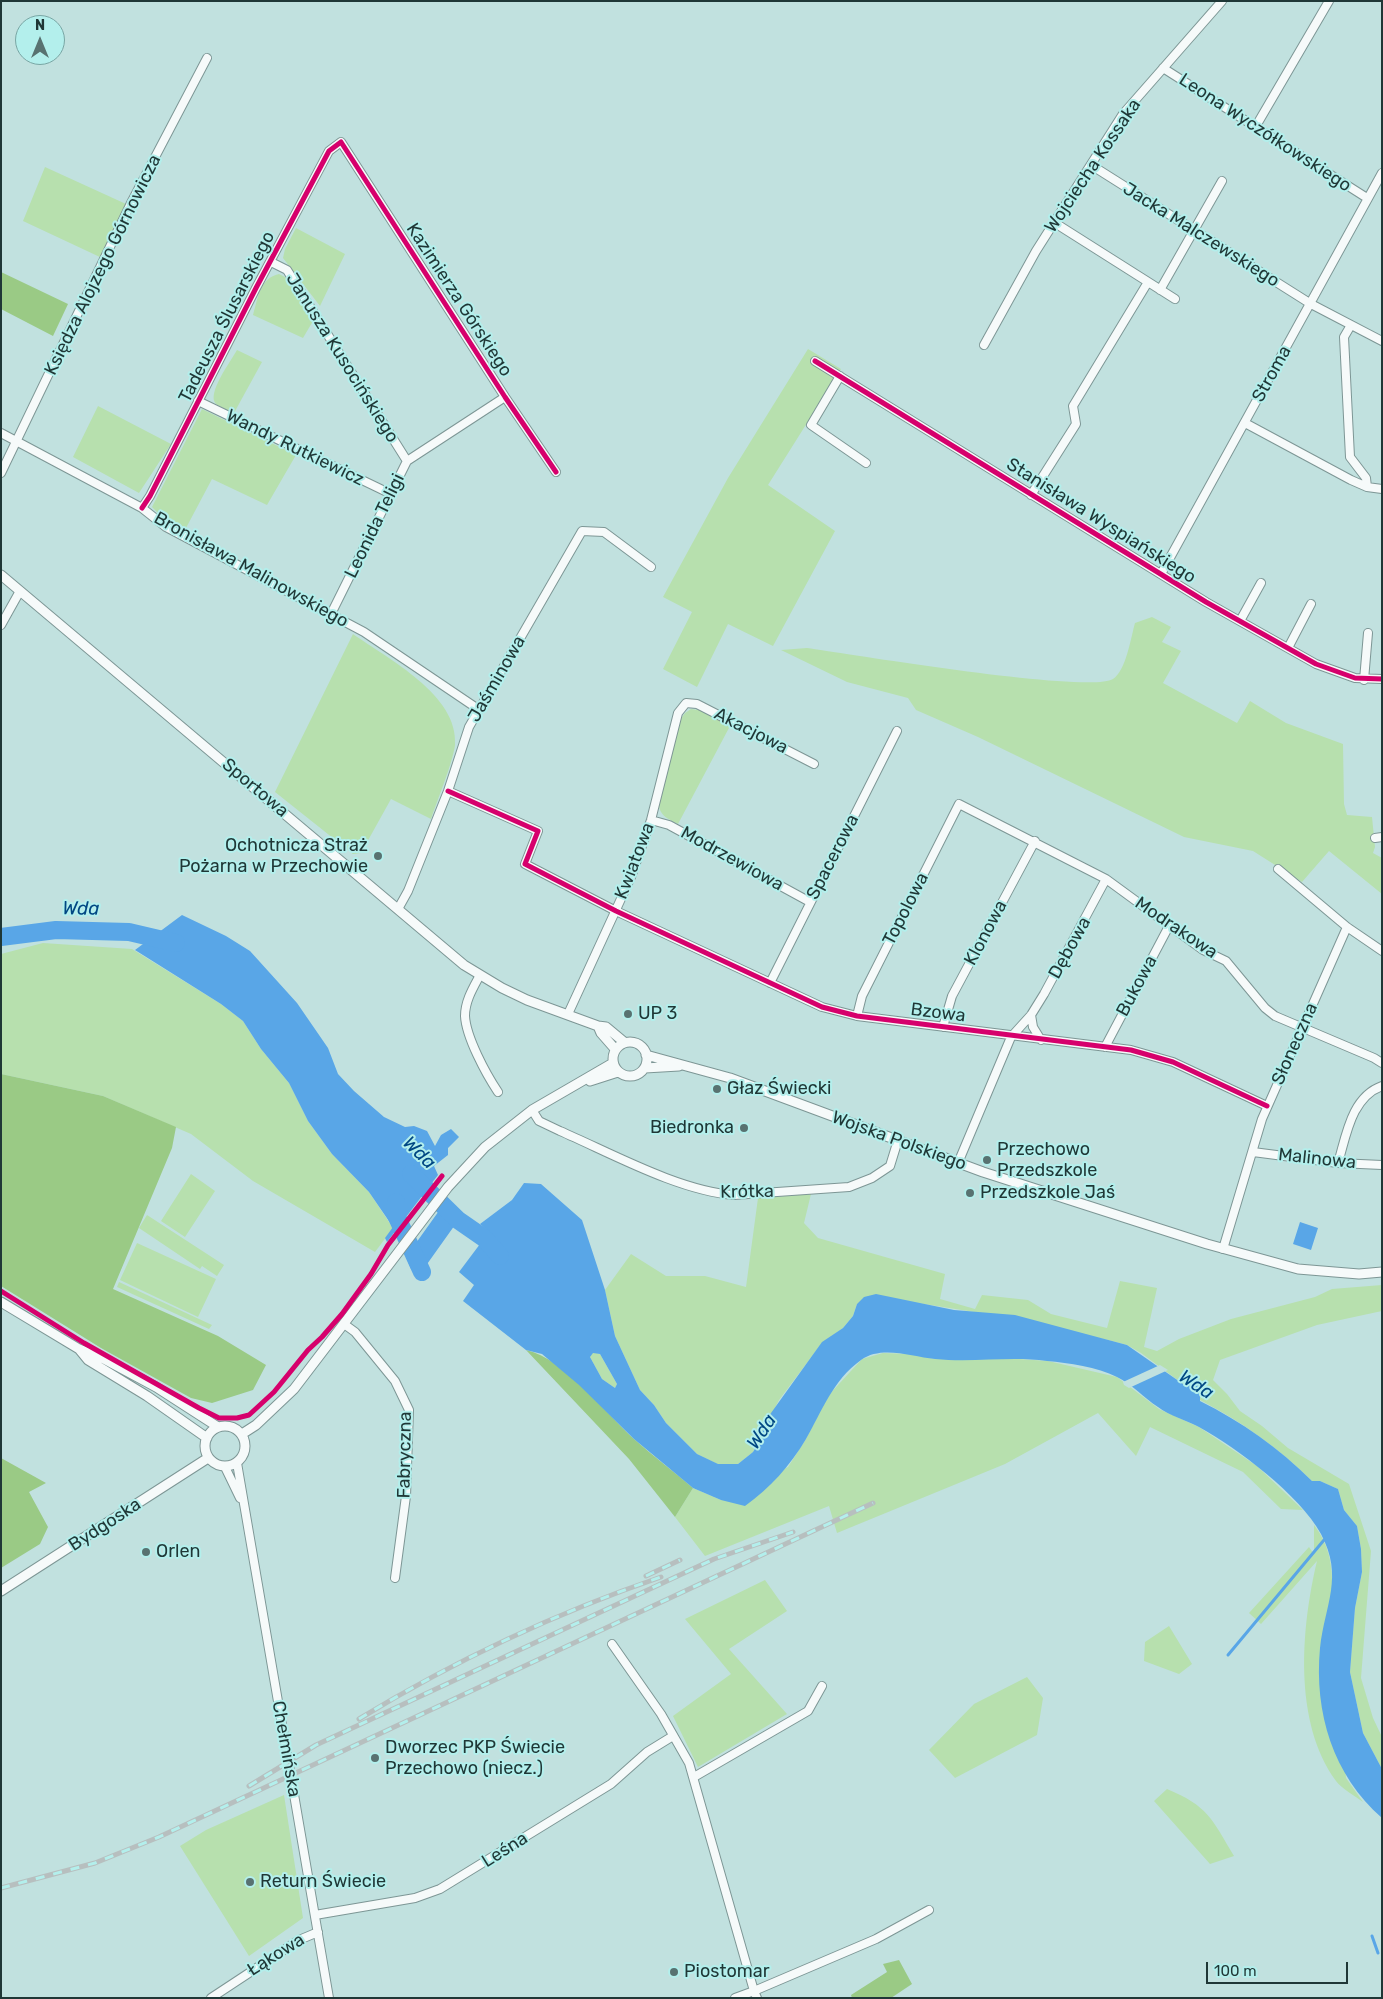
<!DOCTYPE html>
<meta charset="utf-8">
<style>
body{margin:0}
#map{position:relative;width:1383px;height:1999px;overflow:hidden;background:#c1e1df;font-family:Rubik,sans-serif}
canvas{display:block}
.frame{position:absolute;inset:0;border:2px solid #1f3736;pointer-events:none}
.north{position:absolute;left:15px;top:15px;width:50px;height:50px;box-sizing:border-box;background:#b3efec;border:1px solid #78a5a3;border-radius:50%;rotate:0deg;font-size:14px;font-weight:700;line-height:20px;text-align:center;color:#1f3736}
.north::after{content:'';display:block;margin:auto;width:18px;height:22px;background:#587271;clip-path:polygon(50% 0,100% 100%,50% 72%,0 100%)}
.scale{position:absolute;left:1206px;top:1962px;width:142px;height:22px;box-sizing:border-box;border:2px solid #1f3736;border-top:0;padding-left:6px;font-size:15px;line-height:18px;white-space:nowrap;color:#1f3736;-webkit-text-stroke:4px #b3efec;paint-order:stroke}
</style>
<div id="map">
<canvas width="1383" height="1999"></canvas>
<div class="frame"></div>
<div class="north">N</div>
<div class="scale">100 m</div>
</div>
<script>
const ctx = document.querySelector('canvas').getContext('2d');
ctx.lineJoin = 'round';
function fill(path, color) { ctx.fillStyle = color; ctx.fill(path, 'evenodd'); }
function stroke(path, color, width, dash) { ctx.strokeStyle = color; ctx.lineWidth = width; ctx.lineCap = dash ? 'butt' : 'round'; ctx.setLineDash(dash || []); ctx.stroke(path); }
function write(font, color, halo, rows, align = 'center') {
  ctx.font = font + ' Rubik,sans-serif'; ctx.lineWidth = 4; ctx.setLineDash([]); ctx.textBaseline = 'middle'; ctx.strokeStyle = halo; ctx.fillStyle = color; for (const [text, x, y, turn = 0] of rows) {
    ctx.save(); ctx.translate(x, y); ctx.rotate((+turn || 0) * Math.PI / 180); ctx.textAlign = isNaN(turn) ? turn : align; if (halo) ctx.strokeText(text, 0, 0); ctx.fillText(text, 0, 0); ctx.restore();
  }
}
fill(new Path2D(`
 M45 167 126 204 102 258 23 221Z
 M296 228 345 254 320 306 283 258 285 249Z
 M279 274 287 278 313 321 303 338 253 315C258 298 260 278 279 274Z
 M808 349 841 369 768 485 835 531 773 646 728 624 697 687 663 669 692 612 663 597 728 478Z
 M237 350 262 362 234 413C229 410 221 408 216 404 206 394 231 361 237 350Z
 M98 406 171 444 139 493 73 457Z
 M202 409 296 455 267 505 212 479 186 528 158 513 152 507Z
 M1152 617 1171 627 1162 642 1181 651 1163 683 1237 723 1250 701 1286 723 1343 744 1344 804 1347 815 1372 817 1375 847 1373 853 1382 858V894L1329 851 1302 882 1253 851 1184 837 978 737 916 710 908 698 847 682 781 650 807 648C850 654 1089 694 1113 679 1126 671 1131 637 1135 623Z
 M353 634C388 659 459 695 455 745 453 762 437 801 431 819L391 799 361 853 353 854 275 792Z
 M691 709 699 710 730 726 678 824C668 819 658 815 659 802L680 720 685 713Z
 M43 943 132 949 221 1004 243 1021 261 1049 289 1083 308 1121 332 1154 369 1192 393 1228 375 1252 253 1181 191 1134 103 1096 1 1074V954Z
 M191 1174 215 1191 185 1237 161 1221Z
 M811 1194 804 1223 818 1238 945 1274 940 1299 975 1309 982 1295 1028 1300 1051 1314 1107 1328 1120 1281 1157 1288 1144 1347 1157 1351 1179 1339 1231 1319 1315 1297 1332 1289 1382 1285V1311L1317 1325 1220 1360 1213 1380 1227 1394 1240 1411 1262 1426 1288 1448 1349 1484 1371 1551 1361 1678 1373 1718 1382 1737V1769L1363 1733 1350 1672 1355 1608 1362 1572 1361 1549 1357 1526 1344 1510 1338 1489 1320 1481H1312C1279 1448 1242 1422 1200 1400V1386L1183 1384 1141 1353 1127 1345 1108 1340 987 1314 924 1304 906 1302 857 1304 853 1316 843 1328 822 1343 779 1400 753 1452 738 1464H717L697 1454 666 1423 654 1405 640 1390 615 1336 605 1290 631 1254 666 1276H705L746 1287 758 1198Z
 M147 1215 224 1265 217 1276 202 1266 200 1269 139 1228Z
 M137 1243 216 1279 198 1317 120 1280Z
 M119 1282 212 1325 209 1329 117 1287Z
 M593 1352 600 1354 617 1384 615 1388 602 1379 590 1357Z
 M883 1353 910 1354 935 1359 1005 1358 1048 1361 1117 1377 1159 1409 1199 1427 1257 1466 1303 1510 1281 1509 1243 1472 1150 1427 1136 1456 1098 1413 1005 1464 837 1533 829 1506 705 1556 675 1517 693 1488 721 1500 788 1467 806 1439 826 1398 862 1359Z
 M1314 1525C1329 1544 1333 1566 1332 1588L1346 1778 1363 1802C1355 1796 1342 1789 1336 1781 1293 1722 1301 1628 1317 1561L1261 1624 1249 1613 1309 1547 1314 1554Z
 M765 1580 787 1611 729 1649 787 1714 698 1767 673 1716 731 1674 685 1619Z
 M1169 1626 1192 1664 1179 1674 1144 1661 1145 1642Z
 M1027 1677 1043 1698 1037 1735 955 1778 929 1750 974 1704Z
 M1167 1789C1208 1806 1212 1819 1234 1856L1210 1864 1154 1801Z
 M284 1795 303 1918 249 1956 180 1846 206 1830Z`), '#b7e0ae');
fill(new Path2D(`
 M1 272 68 304 53 336 1 309Z
 M1 1074 103 1096 176 1127 172 1148 113 1289 218 1336 266 1365 253 1390 212 1403 191 1398 101 1348 1 1286Z
 M526 1350C567 1360 603 1411 634 1439 653 1456 673 1471 693 1488L675 1517 629 1459Z
 M1 1458 46 1483 29 1492 48 1527 40 1544 1 1568Z
 M899 1960 912 1984 891 1998H852L851 1995 887 1972 883 1964Z`), '#9aca85');
fill(new Path2D(`
 M182 915 226 936 250 951 297 1003 328 1048 338 1074 354 1091 384 1117 405 1127 414 1126 427 1131 435 1146 441 1135 451 1129 459 1137 448 1148V1155L434 1166 438 1175 387 1242 385 1238 393 1227 369 1192 332 1154 308 1121 289 1083 261 1049 243 1021 221 1004 135 950Z
 M524 1183 541 1184 582 1220 605 1290 615 1336 640 1390 654 1405 666 1423 697 1454 718 1464H738L753 1452 759 1442 766 1420 822 1342 843 1328 853 1316 857 1304 864 1297 876 1294 954 1310 1015 1315 1127 1345 1183 1384 1200 1386V1401C1242 1422 1279 1448 1312 1481H1320L1338 1489 1344 1510 1357 1526 1361 1549 1362 1572 1355 1608 1350 1672 1363 1733 1382 1769V1818C1333 1775 1314 1713 1320 1648 1325 1604 1344 1577 1321 1534 1300 1495 1237 1448 1199 1427 1186 1420 1170 1416 1158 1407 1144 1398 1132 1384 1117 1377 1097 1367 1069 1363 1047 1361 1010 1356 972 1363 935 1359 912 1357 882 1345 861 1360 833 1380 822 1411 806 1439 790 1466 770 1488 745 1506L721 1500 693 1488 634 1439 579 1385 542 1354 526 1350 463 1301 474 1285 459 1272 489 1232 480 1224 512 1200ZM593 1353 600 1354 617 1384 615 1388 602 1379 590 1357Z
 M446 1201 462 1215 420 1274 411 1269 406 1257Z
 M1300 1222 1318 1228 1311 1250 1293 1244Z`), '#59a6e7');
fill(new Path2D(`
 M1160 1365 1168 1370 1129 1388 1124 1385 1123 1382Z`), '#c1e1df');
stroke(new Path2D(`
 M1228 1655 1324 1540
 M1372 1936 1378 1953`), '#59a6e7', 3);
stroke(new Path2D(`
 M1 937 56 930 129 932 176 943
 M411 1174 458 1220 484 1238 500 1256
 M396 1202V1215L422 1272`), '#59a6e7', 18);
const minor = new Path2D(`
 M1163 68 1367 198
 M1256 126 1329 1
 M1091 165 1311 304 1382 341
 M1055 223 1175 299
 M271 262 287 270 407 461
 M1160 290 1222 181
 M1351 325 1344 337 1350 457 1366 478 1367 487
 M984 345 1036 251 1123 114 1222 1
 M815 361 1206 602 1316 664 1355 678 1382 679
 M840 376 811 425 866 463
 M198 401 391 494
 M1245 423 1351 480 1367 487 1382 489
 M1 433 142 508 166 527 364 632 478 709
 M1 473 132 201 207 58
 M1031 495 1076 424 1073 406 1148 282
 M142 508 150 496 256 288 329 151 341 142 505 397 556 472
 M1161 574 1382 173
 M331 614 407 461 505 397
 M1240 621 1261 583
 M1 625 20 591
 M1288 648 1311 604
 M1364 680 1368 633
 M448 791 538 831 525 864 616 911 822 1007 857 1016 1131 1050 1173 1062 1267 1106
 M651 820 669 825 810 902
 M1375 838 1382 837
 M1278 869 1347 927 1382 951
 M398 909 408 891 448 791 469 727 582 531 604 532 651 567
 M480 975C473 988 465 1001 465 1016 466 1037 486 1074 498 1092
 M770 983 897 731
 M568 1014 631 877 651 820 678 713 686 703 697 704 814 764
 M1031 1015 1033 1027 1041 1040
 M857 1016 862 996 959 804 1106 879 1203 950 1226 961 1265 1008 1275 1016 1374 1058 1382 1063
 M943 1027 952 996 1035 841
 M1105 1047 1169 926
 M532 1110 539 1121 560 1131C611 1153 679 1191 734 1195L849 1187 872 1178 890 1166 898 1140
 M1253 1152 1338 1163 1382 1165
 M958 1163 1011 1037 1031 1015 1044 994 1106 879
 M1338 1163C1346 1137 1351 1097 1382 1086
 M1223 1249 1262 1119 1347 927
 M344 1324 355 1332 395 1381 409 1410 406 1496 395 1578
 M237 1463 329 1998
 M225 1467 240 1498
 M612 1644 661 1714 689 1763 754 1991 876 1939 929 1910
 M694 1777 808 1711 822 1686
 M315 1915 415 1898 440 1889 611 1784 647 1752 673 1736
 M211 1998 299 1940 318 1932
 M735 1998 754 1991 757 1998`);
const tertiary = new Path2D(`
 M1 575 464 965 502 988 527 1000 598 1026 606 1027 624 1042
 M598 1026 601 1033 615 1049
 M613 1059a17 17 0 1 1 34 0a17 17 0 1 1-34 0Z
 M646 1055 730 1078 983 1172 1207 1244 1298 1269 1359 1274 1382 1272
 M645 1068 679 1066
 M590 1081 618 1072
 M1 1302 79 1349 104 1359 156 1387 218 1427
 M79 1349 88 1360 147 1396 207 1438
 M205 1446a20 20 0 1 1 40 0a20 20 0 1 1-40 0Z
 M242 1434 256 1425 294 1389 448 1187 485 1147 532 1110 613 1063
 M1 1591 208 1458`);
stroke(minor, '#7d9695', 10);
stroke(tertiary, '#7d9695', 11);
stroke(minor, '#f6fafa', 8);
stroke(tertiary, '#f6fafa', 9);
const rail = new Path2D(`
 M646 1576 680 1560
 M359 1719C454 1661 556 1613 661 1577
 M249 1786 316 1745 714 1559 793 1532
 M1 1888 95 1863 159 1837 873 1503`);
stroke(rail, '#b7bfbf', 5);
stroke(rail, '#b3efec', 3, [9]);
stroke(new Path2D(`
 M815 361 1206 602 1316 664 1355 678 1382 679
 M142 508 150 496 256 288 329 151 341 142 505 397 556 472
 M448 791 538 831 525 864 616 911 822 1007 857 1016 1131 1050 1173 1062 1267 1106
 M1 1291 84 1343 199 1408 219 1418H237L249 1415 274 1392 308 1350 322 1337 342 1314 371 1274 388 1245 442 1176`), '#d6006c', 5);
for (const [x, y, r, color] of [
 [378,856,5,"#587271"],
 [628,1014,5,"#587271"],
 [717,1089,5,"#587271"],
 [744,1128,5,"#587271"],
 [987,1160,5,"#587271"],
 [970,1193,5,"#587271"],
 [146,1552,5,"#587271"],
 [375,1758,5,"#587271"],
 [250,1882,5,"#587271"],
 [674,1972,5,"#587271"]
]) { const dot = new Path2D(); dot.arc(x, y, r, 0, 2 * Math.PI); ctx.fillStyle = color; ctx.fill(dot); stroke(dot, '#b3efec', 2); }
write('18px', '#1f3736', '#b3efec', [
 ["Leona Wyczółkowskiego",1265,133,33],
 ["Wojciecha Kossaka",1093,166,-56],
 ["Jacka Malczewskiego",1201,235,32],
 ["Księdza Alojzego Górnowicza",103,265,-64],
 ["Kazimierza Górskiego",459,300,57],
 ["Tadeusza Ślusarskiego",227,317,-63],
 ["Janusza Kusocińskiego",342,358,58],
 ["Stroma",1272,374,-61],
 ["Wandy Rutkiewicz",295,448,26],
 ["Stanisława Wyspiańskiego",1101,521,32],
 ["Leonida Teligi",375,526,-64],
 ["Bronisława Malinowskiego",251,570,29],
 ["Jaśminowa",497,679,-60],
 ["Akacjowa",751,731,27],
 ["Sportowa",255,788,40],
 ["Spacerowa",833,857,-63],
 ["Modrzewiowa",732,859,29],
 ["Kwiatowa",635,861,-69],
 ["Topolowa",906,909,-63],
 ["Modrakowa",1176,928,34],
 ["Klonowa",986,933,-62],
 ["Dębowa",1070,948,-61],
 ["Bukowa",1137,986,-62],
 ["Bzowa",938,1013,7],
 ["Słoneczna",1295,1044,-66],
 ["Wojska Polskiego",899,1141,20],
 ["Malinowa",1317,1159,6],
 ["Krótka",747,1192,-1],
 ["Fabryczna",405,1455,-89],
 ["Bydgoska",105,1525,-33],
 ["Chełmińska",286,1749,80],
 ["Leśna",505,1850,-32],
 ["Łąkowa",276,1955,-32]
]);
write('18px', '#1f3736', '#b3efec', [
 ["Ochotnicza Straż",368,846,"right"],
 ["Pożarna w Przechowie",368,867,"right"],
 ["UP 3",638,1014],
 ["Głaz Świecki",727,1089],
 ["Biedronka",734,1128,"right"],
 ["Przechowo",997,1150],
 ["Przedszkole",997,1171],
 ["Przedszkole Jaś",980,1193],
 ["Orlen",156,1552],
 ["Dworzec PKP Świecie",385,1748],
 ["Przechowo (niecz.)",385,1769],
 ["Return Świecie",260,1882],
 ["Piostomar",684,1972]
], 'left');
write('italic 19px', '#004783', '#b3efec', [
 ["Wda",81,909,1],
 ["Wda",419,1153,44],
 ["Wda",1196,1385,33],
 ["Wda",762,1432,-57]
]);
</script>
